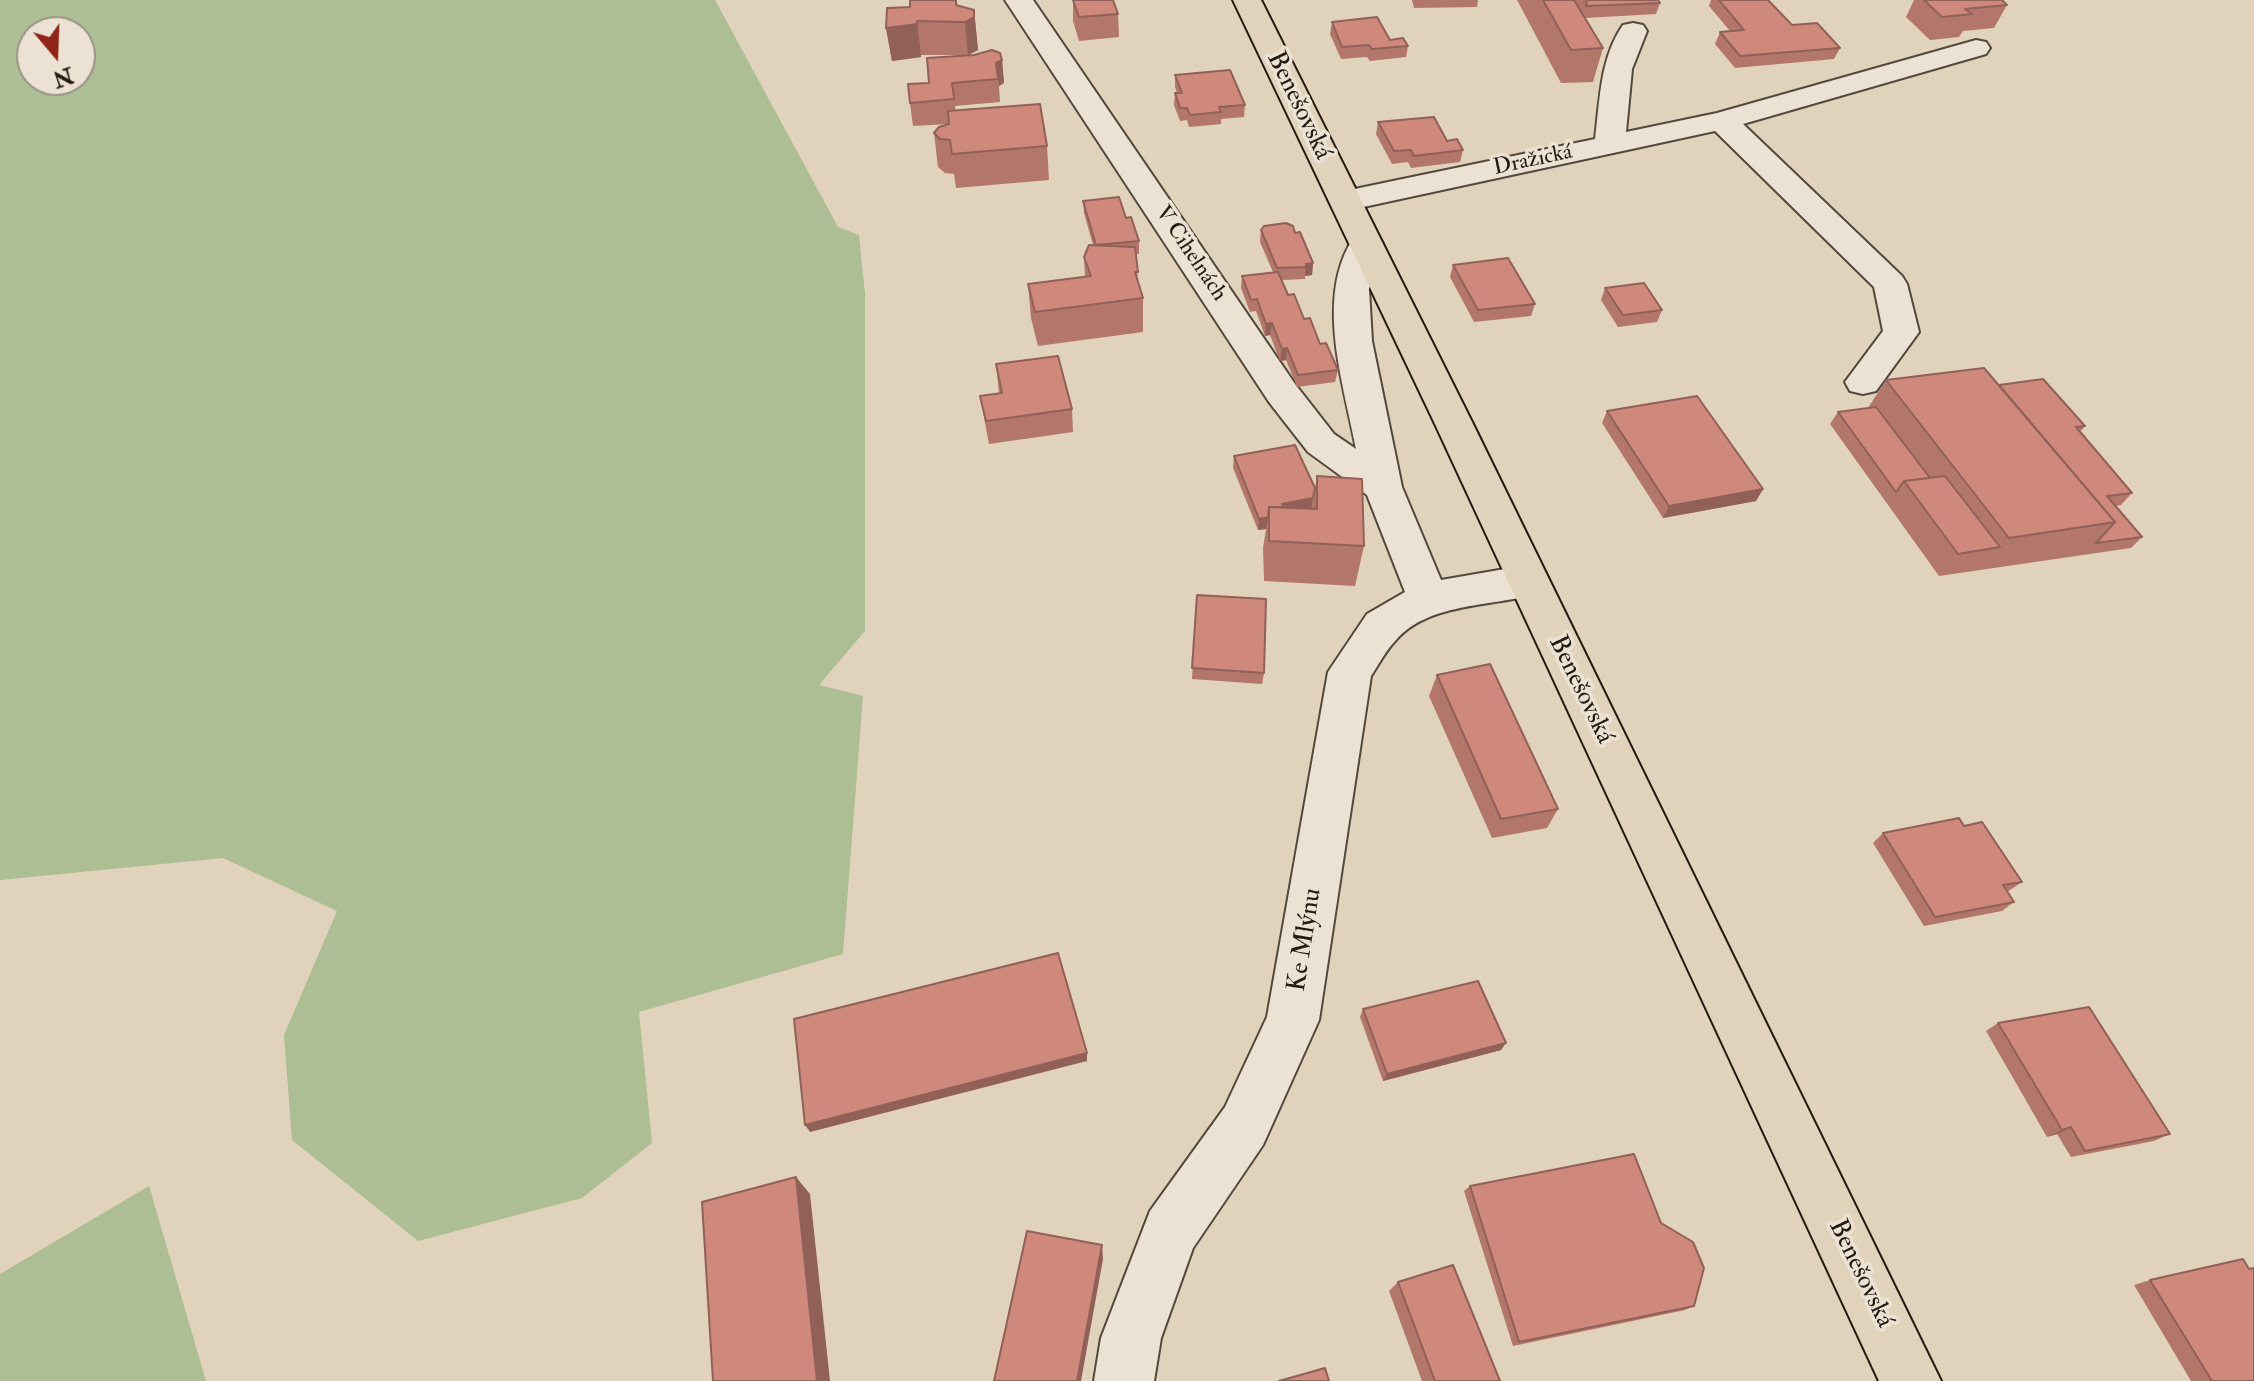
<!DOCTYPE html>
<meta charset="utf-8">
<style>
body{margin:0}
#map{position:relative;width:2254px;height:1381px;overflow:hidden;background:#e1d2bb;font-family:"IM FELL Double Pica",serif}
canvas{display:block}
.north{position:absolute;left:16px;top:16px;width:80px;height:80px;box-sizing:border-box;background:#ece2d3;border:2px solid #9c9285;border-radius:50%;rotate:161deg;font-size:22px;font-weight:700;line-height:32px;text-align:center;color:#241a11}
.north::after{content:'';display:block;margin:auto;width:28px;height:36px;background:#8f2418;clip-path:polygon(50% 0,100% 100%,50% 72%,0 100%)}
</style>
<div id="map">
<canvas width="2254" height="1381"></canvas>
<div class="north">N</div>
</div>
<script>
const ctx = document.querySelector('canvas').getContext('2d');
ctx.lineJoin = 'round';
function fill(path, color) { ctx.fillStyle = color; ctx.fill(path, 'evenodd'); }
function stroke(path, color, width, dash) { ctx.strokeStyle = color; ctx.lineWidth = width; ctx.lineCap = dash ? 'butt' : 'round'; ctx.setLineDash(dash || []); ctx.stroke(path); }
function write(font, color, halo, rows, align = 'center') {
  ctx.font = font + ' "IM FELL Double Pica",serif'; ctx.lineWidth = 7; ctx.setLineDash([]); ctx.textBaseline = 'middle'; ctx.strokeStyle = halo; ctx.fillStyle = color; for (const [text, x, y, turn = 0] of rows) {
    ctx.save(); ctx.translate(x, y); ctx.rotate((+turn || 0) * Math.PI / 180); ctx.textAlign = isNaN(turn) ? turn : align; if (halo) ctx.strokeText(text, 0, 0); ctx.fillText(text, 0, 0); ctx.restore();
  }
}
fill(new Path2D(`
 M0 0H715L838 227 859 235 865 294V631L819 685 863 696 843 954 639 1012 652 1143 582 1198 418 1241 292 1140 284 1035 337 911 223 858 0 880ZM80 32V80H32V32Z
 M149 1186 206 1381H0V1274Z`), '#adbd94');
const minor = new Path2D(`
 M1005 0H1033L1295 384 1334 434 1356 449C1344 384 1314 297 1354 237L1366 234 1378 237 1383 244 1369 289 1372 341 1402 487 1441 580 1528 565 1543 570 1549 581 1543 592C1497 607 1430 601 1396 640 1386 650 1379 664 1371 676L1319 1020 1263 1145 1193 1248 1161 1338 1154 1381H1094L1101 1338 1150 1211 1225 1107 1267 1017 1328 672 1367 614 1405 592 1367 495 1308 452 1269 402Z
 M1633 23 1643 25 1647 31 1632 69 1626 132 1717 113 1976 40 1986 42 1990 48 1986 54 1743 124 1902 276 1907 284 1919 332 1876 391 1863 394 1850 391 1845 382 1883 331 1874 287 1715 131 1345 211 1334 208 1329 201 1334 194 1345 191 1595 139C1600 100 1600 58 1623 25Z`);
const major = new Path2D(`
 M1233 0H1261L1473 424 1941 1381H1879L1435 424Z`);
stroke(minor, '#53483c', 4);
stroke(major, '#241a11', 4);
fill(minor, '#ece2d3');
fill(major, '#e1d2bb');
fill(new Path2D(`
 M1073 0H1113L1118 14 1119 37 1079 41 1073 21Z
 M1412 0H1478L1477 7 1414 8Z
 M1517 0H1658L1660 3 1656 14 1585 18 1603 48 1593 82 1561 83Z
 M1711 0H1768L1792 25 1840 48 1834 59 1735 68 1715 44 1720 32 1730 31 1709 6Z
 M1914 0H2002L2007 5 1994 28 1963 31 1959 37 1930 40 1906 17Z
 M957 6 974 10 978 50 969 55 1002 60 1004 83 999 86 1000 102 955 106 956 111 1047 146 1049 180 956 188 954 174 945 173 938 167 934 133 949 124 913 126 910 103 929 83 963 55H921V57L892 61 886 28Z
 M1332 22 1408 46 1406 57 1370 61 1367 57 1341 59 1330 34Z
 M1175 75 1245 105 1244 117 1221 119V124L1189 127 1187 120 1180 121 1174 105 1175 93H1177L1175 87Z
 M1378 122 1447 141 1463 150 1460 162 1411 168 1408 162 1392 164 1376 134Z
 M1083 201 1126 218 1139 241V254H1136L1138 282 1143 298V332L1038 346 1031 318 1028 284 1085 277 1084 257 1093 245 1084 213Z
 M1261 230 1295 233 1313 263 1312 275 1305 276V279L1282 280 1288 295 1338 370 1335 382 1297 387 1286 360 1280 361 1270 335 1265 336 1256 311 1250 312 1241 288 1242 276 1273 272 1260 242Z
 M1453 265 1535 304 1531 316 1474 322 1450 277Z
 M1605 288 1662 310 1657 322 1618 327 1601 300Z
 M996 364 1072 409 1073 432 989 444 980 396 999 393Z
 M1886 380 1999 385 2085 426 2080 432 2132 493 2121 505 2115 506 2142 537 2131 548 1939 576 1830 424 1838 412 1868 408Z
 M1607 411 1763 489 1756 501 1663 518 1602 423Z
 M1234 456 1315 488 1317 476 1364 546 1355 586 1264 581 1263 548 1266 529 1258 530 1233 468Z
 M1197 595 1264 673 1262 684 1192 679Z
 M1437 675 1558 809 1547 828 1492 838 1429 696Z
 M1964 826 2022 882 2007 892 2014 902 2002 911 1924 926 1873 843 1883 833Z
 M1363 1009 1501 1050 1383 1081 1360 1017Z
 M1998 1023 2170 1134 2154 1141 2071 1157 2057 1134 2047 1137 1986 1031Z
 M1470 1186 1694 1306 1685 1310 1513 1346 1464 1191Z
 M2249 1269 2254 1381H2191L2134 1285 2150 1280Z
 M1398 1282 1500 1381H1422L1389 1291Z`), '#b2766b');
fill(new Path2D(`
 M974 10 978 50 968 55 965 22Z
 M917 21 921 57 892 61 886 28Z
 M1002 60 1004 83 999 86 996 63Z
 M1313 263 1312 275 1305 276 1306 264Z
 M1272 323 1270 335 1265 336 1266 324Z
 M1287 348 1286 360 1280 361 1282 349Z
 M1763 489 1756 501 1663 518 1669 506Z
 M1313 498 1311 510 1281 515 1282 504Z
 M1268 517 1266 529 1258 530 1259 519Z
 M1506 1043 1501 1050 1383 1081 1387 1074Z
 M1087 1053V1061L810 1132 805 1125Z
 M2071 1127 2057 1134 2047 1137 2062 1130Z
 M796 1177 810 1194 830 1381H817Z
 M1102 1245 1103 1259 1081 1381H1077Z`), '#916057');
const building = new Path2D(`
 M910 0H956V5L974 10V17L965 22 917 21V24L886 28 887 8 910 7Z
 M1073 0H1113L1118 14 1079 17Z
 M1543 0H1574L1603 48 1571 50Z
 M1587 0H1658L1660 3 1586 6Z
 M1719 0H1768L1792 25 1817 23 1840 48 1740 56 1720 32 1744 30Z
 M1924 0H2002L2007 5 1965 9 1972 14 1942 17Z
 M1377 17 1390 40 1403 38 1408 46 1372 49 1369 45 1342 47 1332 22Z
 M992 50 1000 53 1002 60 996 63 998 79 952 83 954 99 910 103 908 84 929 83 927 58 974 55Z
 M1230 70 1245 105 1219 107 1221 112 1190 115 1187 108H1180L1175 93H1182L1175 75Z
 M1040 104 1047 146 952 154 950 140 940 139 934 133 939 127 949 124 948 111Z
 M1434 117 1447 141 1457 139 1463 150 1414 156 1411 150 1394 151 1378 122Z
 M1119 197 1126 218 1131 217 1139 241 1096 245 1083 201Z
 M1286 223 1293 226 1295 233 1300 232 1313 263 1306 264V267L1277 268 1261 230 1264 226Z
 M1089 245 1135 247 1138 272H1135L1143 298 1035 312 1028 284 1091 276 1084 257Z
 M1508 258 1535 304 1478 310 1453 265Z
 M1278 272 1288 295 1294 294 1304 319 1310 318 1320 344 1326 343 1338 370 1298 375 1287 348 1282 349 1272 323 1266 324 1257 299 1251 300 1242 276Z
 M1644 283 1662 310 1623 315 1605 288Z
 M1058 356 1072 409 986 421 980 396 1002 393 996 364Z
 M1984 368 2115 522 2009 538 1886 380Z
 M2043 379 2085 426 2076 427 2132 493 2107 496 2142 537 2096 543 2115 522 1999 385Z
 M1697 396 1763 489 1669 506 1607 411Z
 M1876 407 1930 478 1904 481 1896 492 1838 412Z
 M1295 445 1315 488 1313 498 1282 504 1284 507H1269L1268 517 1259 519 1234 456Z
 M1317 476 1362 479 1364 546 1269 541V507L1317 509Z
 M1945 476 2000 547 1958 554 1904 481Z
 M1197 595 1266 599 1264 673 1192 668Z
 M1490 664 1558 809 1501 819 1437 675Z
 M1959 818 1964 826 1982 822 2022 882 2003 885 2014 902 1935 917 1883 833Z
 M1058 953 1087 1053 805 1125 794 1019Z
 M1478 981 1506 1043 1387 1074 1363 1009Z
 M2089 1007 2170 1134 2085 1151 2071 1127 2062 1130 1998 1023Z
 M1634 1154 1661 1223 1693 1242 1704 1268 1694 1306 1519 1342 1470 1186Z
 M796 1177 817 1381H713L702 1202Z
 M1027 1231 1102 1245 1077 1381H994Z
 M2243 1259 2249 1269 2254 1268V1381H2212L2150 1280Z
 M1453 1265 1500 1381H1435L1398 1282Z
 M1325 1368 1329 1381H1279Z`);
fill(building, '#cf897c');
stroke(building, '#916057', 2);
write('22px', '#241a11', '#ece2d3', [
 ["Dražická",1533,161,-12],
 ["V Cihelnách",1190,254,56]
]);
write('26px', '#241a11', '#ece2d3', [
 ["Benešovská",1298,106,64],
 ["Benešovská",1580,690,64],
 ["Ke Mlýnu",1306,940,-81],
 ["Benešovská",1860,1274,64]
]);
</script>
